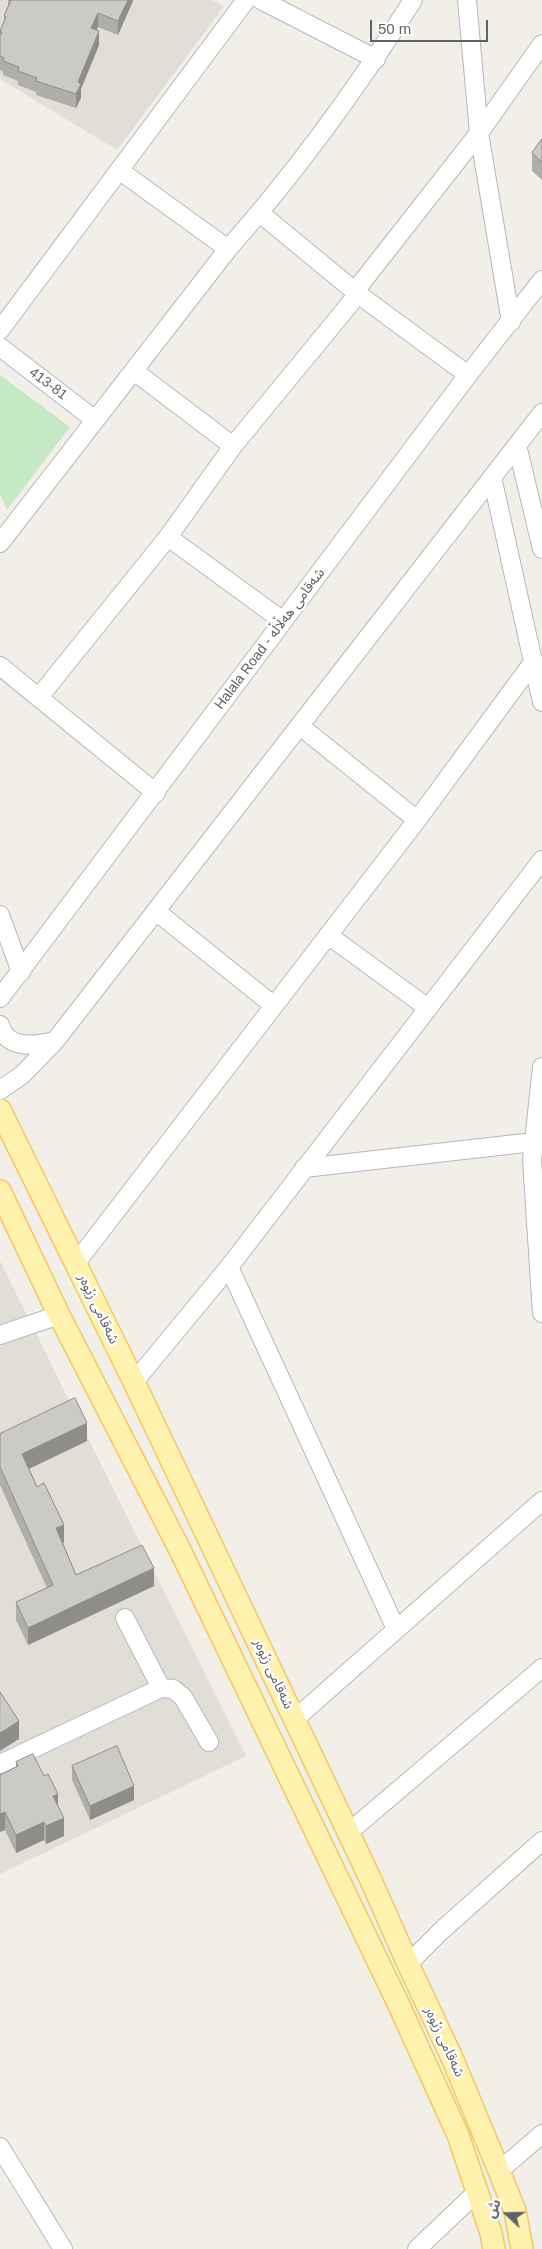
<!DOCTYPE html>
<meta charset="utf-8">
<style>
body{margin:0}
#map{position:relative;width:542px;height:2249px;overflow:hidden;background:#f1efe8;font-family:Arial,"Noto Sans Arabic",sans-serif}
canvas{display:block}
.north{position:absolute;left:482px;top:2189px;width:50px;height:50px;-webkit-text-stroke:4px #fff;paint-order:stroke;rotate:291deg;font-size:14px;font-weight:700;line-height:20px;text-align:center;color:#5f6368}
.north::after{content:'';display:block;margin:auto;width:18px;height:22px;background:#5f6368;clip-path:polygon(50% 0,100% 100%,50% 72%,0 100%)}
.scale{position:absolute;left:370px;top:20px;width:118px;height:22px;box-sizing:border-box;border:2px solid #5f6368;border-top:0;padding-left:6px;font-size:15px;line-height:18px;white-space:nowrap;color:#5f6368;-webkit-text-stroke:4px #fff;paint-order:stroke}
</style>
<div id="map">
<canvas width="542" height="2249"></canvas>
<div class="north">ش</div>
<div class="scale">50 m</div>
</div>
<script>
const ctx = document.querySelector('canvas').getContext('2d');
ctx.lineJoin = 'round';
function fill(path, color) { ctx.fillStyle = color; ctx.fill(path, 'evenodd'); }
function stroke(path, color, width, dash) { ctx.strokeStyle = color; ctx.lineWidth = width; ctx.lineCap = dash ? 'butt' : 'round'; ctx.setLineDash(dash || []); ctx.stroke(path); }
function write(font, color, halo, rows, align = 'center') {
  ctx.font = font + ' Arial,"Noto Sans Arabic",sans-serif'; ctx.lineWidth = 4.5; ctx.setLineDash([]); ctx.textBaseline = 'middle'; ctx.strokeStyle = halo; ctx.fillStyle = color; for (const [text, x, y, turn = 0] of rows) {
    ctx.save(); ctx.translate(x, y); ctx.rotate((+turn || 0) * Math.PI / 180); ctx.textAlign = isNaN(turn) ? turn : align; if (halo) ctx.strokeText(text, 0, 0); ctx.fillText(text, 0, 0); ctx.restore();
  }
}
fill(new Path2D(`
 M0 0H212L224 6 117 150 0 79Z
 M0 1261 246 1756 0 1874Z`), '#e1ded6');
fill(new Path2D(`
 M0 375 70 427 7 510 0 494Z`), '#c5e8c5');
const minor = new Path2D(`
 M261 0 376 59
 M467 0 479 133 511 322
 M119 170 228 249
 M260 213 358 294 468 375
 M355 291 479 133 542 44
 M0 330 246 0
 M0 347 95 420
 M134 371 233 446
 M517 445 542 549
 M492 477 542 702
 M168 537 283 621
 M0 543 228 249C296 172 358 87 413 0
 M0 666 156 793
 M39 697 168 537 233 446 358 294
 M300 726 417 820
 M157 912 273 1005
 M0 915 21 972
 M328 935 428 1008
 M0 998 468 375 542 280
 M0 1025C7 1051 37 1045 55 1041
 M542 1067 532 1160 542 1313
 M0 1090 22 1075 55 1041 542 413
 M304 1168 534 1142
 M76 1263 417 820 534 661
 M229 1267 396 1629
 M0 1335 59 1315
 M134 1382 229 1267 542 860
 M125 1618 161 1688
 M295 1719 542 1501
 M0 1764 161 1688 173 1689 183 1697 209 1742
 M349 1832 542 1668
 M408 1964 441 1931 542 1841
 M0 2147 63 2249
 M499 2171 542 2134
 M417 2249 478 2191`);
const major = new Path2D(`
 M0 1110 134 1382 369 1876 408 1964 453 2060 499 2171 515 2211 522 2249
 M0 1191 59 1315 180 1550 397 2001 458 2135 491 2233 494 2249`);
stroke(minor, '#b5b8bc', 20);
stroke(major, '#f2c960', 24);
stroke(minor, '#fff', 18);
stroke(major, '#fff2af', 21);
fill(new Path2D(`
 M8 0H133L118 35 98 27 97 30 99 45 81 89V98L76 108 36 95V92L18 85V81L3 75V72L0 70V31L4 22V16L8 6Z
 M542 139V180L532 171V153Z
 M0 1434 87 1441 29 1469 64 1543H63L76 1575 154 1586 28 1645 16 1620V1602L47 1588 0 1485Z
 M16 1762 58 1805 64 1836 46 1844 44 1840 16 1853 5 1830 0 1832V1775L16 1767Z
 M72 1766 134 1800 90 1820 72 1780Z`), '#afaea9');
fill(new Path2D(`
 M128 0H133V1L118 35V21Z
 M98 13V27L91 42V28Z
 M99 31V45L81 89V98L76 108V94L78 82Z
 M87 1423V1441L22 1472V1454Z
 M64 1525V1543L56 1546V1528Z
 M154 1568V1586L28 1645V1628Z
 M19 1721V1739L0 1751V1733Z
 M134 1786V1800L90 1820V1806Z
 M58 1794V1812L53 1796Z
 M5 1812V1830L0 1832V1814Z
 M64 1818V1836L46 1844V1826Z
 M44 1822V1840L16 1853V1835Z`), '#8f8d8a');
const building = new Path2D(`
 M10 0H128L118 21 98 13 91 28 99 31 78 82 81 84 76 94 36 81 37 78 18 71 19 67 3 61 4 58 0 56V36L2 32 0 31 6 17 4 16 11 0Z
 M542 139V162L532 153Z
 M75 1398 87 1423 22 1454 37 1487 44 1483 64 1525 56 1528 76 1575 142 1545 154 1568 28 1628 16 1602 53 1585 0 1467V1434Z
 M0 1692 19 1721 0 1733Z
 M117 1746 134 1786 90 1806 72 1766Z
 M33 1754 44 1776 48 1774 58 1794 53 1796 64 1818 46 1826 44 1822 16 1835 5 1812 0 1814V1775L18 1766 16 1762Z`);
fill(building, '#cccac5');
stroke(building, '#8f8d8a', 1);
write('14px', '#5f6368', '#fff', [
 ["413-81",48,384,37],
 ["Halala Road - شەقامی هەڵاڵە",270,639,-53],
 ["شەقامی زێوەر",98,1309,64],
 ["شەقامی زێوەر",273,1674,65],
 ["شەقامی زێوەر",444,2042,65]
]);
</script>
